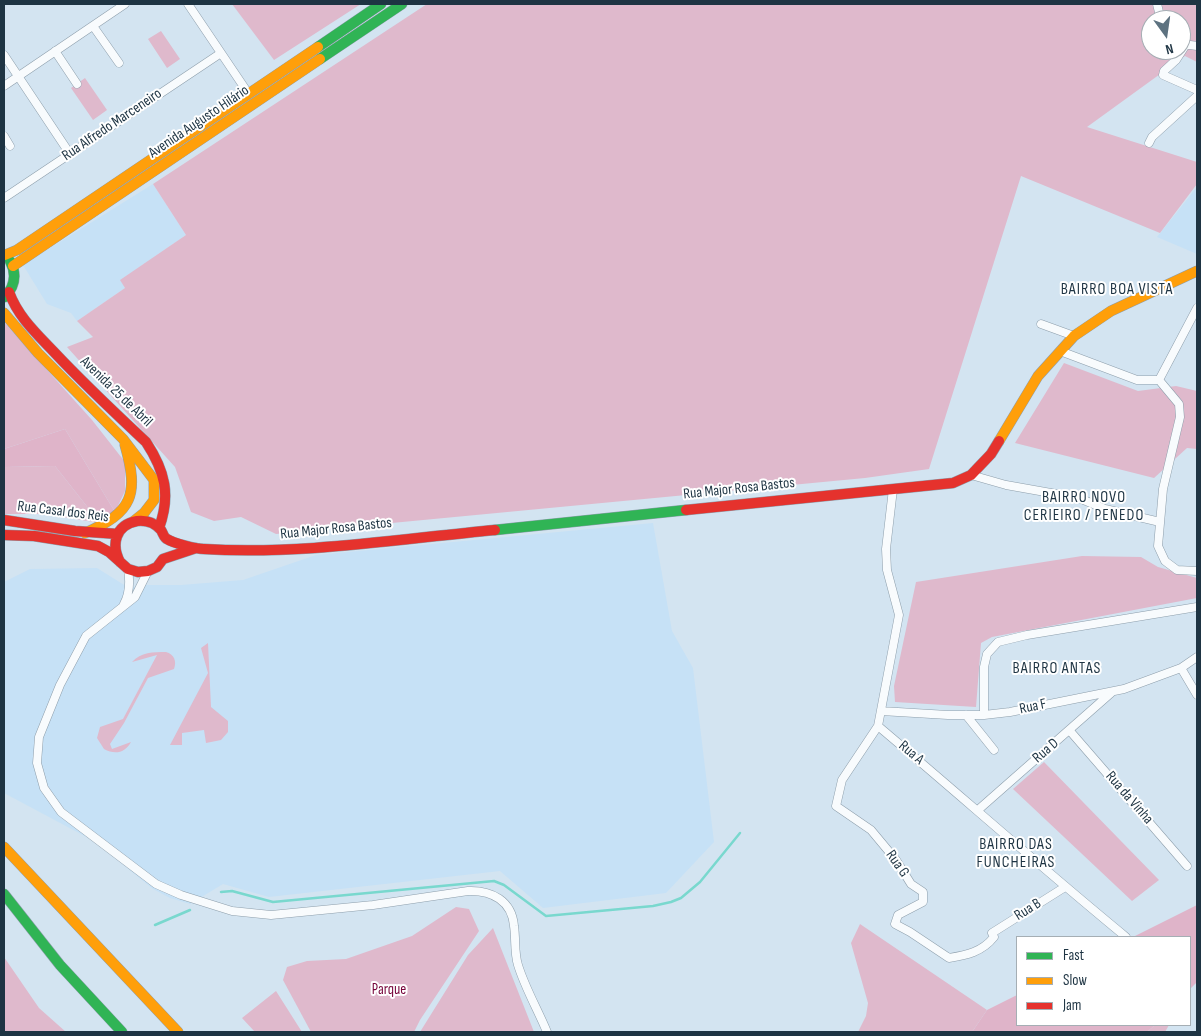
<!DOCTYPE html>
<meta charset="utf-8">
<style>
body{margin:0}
#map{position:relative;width:1201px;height:1036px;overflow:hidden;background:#d3e4f1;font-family:"Sofia Sans Condensed",sans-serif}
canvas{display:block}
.frame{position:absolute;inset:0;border:5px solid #1e3443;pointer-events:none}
.legend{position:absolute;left:1016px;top:936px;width:175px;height:90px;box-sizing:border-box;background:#fff;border:1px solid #a5aeb4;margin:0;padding:6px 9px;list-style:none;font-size:15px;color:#1e3443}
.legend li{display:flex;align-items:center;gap:10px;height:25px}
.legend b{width:25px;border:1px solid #a5aeb4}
.north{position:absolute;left:1141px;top:10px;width:50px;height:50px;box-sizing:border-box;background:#fff;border:1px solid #a5aeb4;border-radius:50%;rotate:166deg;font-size:14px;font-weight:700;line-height:20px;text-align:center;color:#1e3443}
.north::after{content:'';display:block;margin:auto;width:18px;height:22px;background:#5d7280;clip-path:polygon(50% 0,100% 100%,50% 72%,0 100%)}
</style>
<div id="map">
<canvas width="1201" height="1036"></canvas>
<div class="frame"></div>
<ul class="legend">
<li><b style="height:6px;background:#30b455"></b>Fast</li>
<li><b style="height:6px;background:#ff9f0a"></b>Slow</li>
<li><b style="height:6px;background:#e5322d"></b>Jam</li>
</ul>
<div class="north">N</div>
</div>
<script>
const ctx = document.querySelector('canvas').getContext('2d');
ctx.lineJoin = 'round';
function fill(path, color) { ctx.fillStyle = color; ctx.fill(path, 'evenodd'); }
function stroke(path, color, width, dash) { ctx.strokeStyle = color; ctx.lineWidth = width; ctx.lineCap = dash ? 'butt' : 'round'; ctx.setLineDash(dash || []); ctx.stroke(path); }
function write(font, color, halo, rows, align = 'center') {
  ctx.font = font + ' "Sofia Sans Condensed",sans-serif'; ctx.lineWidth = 4; ctx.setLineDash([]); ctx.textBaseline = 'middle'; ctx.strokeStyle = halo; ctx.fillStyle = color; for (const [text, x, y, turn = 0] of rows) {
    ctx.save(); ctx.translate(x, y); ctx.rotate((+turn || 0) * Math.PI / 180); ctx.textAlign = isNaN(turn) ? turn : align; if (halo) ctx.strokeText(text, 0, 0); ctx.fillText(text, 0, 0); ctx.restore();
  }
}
fill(new Path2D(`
 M153 184 186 235 121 280 125 288 77 321 71 313 47 304 23 265Z
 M1197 187V254L1157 237Z
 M653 523 672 631 693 668 714 842 666 893 543 908 500 871 269 897 223 884 190 904 170 898 153 889 94 841 4 793V582L30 569 97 568 129 588 144 585H181L243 580 316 555Z`), '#c6e1f6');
fill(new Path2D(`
 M232 4H361L274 60Z
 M427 4H1197V62L1185 56 1087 127 1197 162V184L1160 233 1021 176 929 469 865 478 276 534 241 517 214 521 191 512 175 467 67 347 93 337 77 321 125 288 120 280 186 235 153 184ZM1151 20H1181V50H1151Z
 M161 31 180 59 167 68 148 39Z
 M85 78 107 110 93 120 71 88Z
 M4 322 92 420 125 462V491L115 512 65 429 4 449Z
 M1064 363 1138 391 1176 386 1197 391V449L1187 448 1154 478 1015 443Z
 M4 458 5 467 55 466 100 523 44 514H4Z
 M1082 556 1141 557 1158 567 1197 578V598L992 637 981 643 976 707 895 702 894 686 916 582Z
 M208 643 211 707 228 721V732L221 740 206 743 204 730 182 733V745H170L208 673 201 648Z
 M166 652C174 654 177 661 174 669L148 678 124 723 110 744 112 749 131 742C125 753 115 755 104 749L97 738 100 727 123 719 157 655 132 662C141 652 153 652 166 652Z
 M1044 762 1159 880 1132 901 1013 789Z
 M456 907 469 909 479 931 420 1020 414 1032H311L283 980 287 967 307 961 346 959 412 936Z
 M860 924 987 1010 972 1032H858L866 1016 868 1003 851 943Z
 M493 928 534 1032H420L468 955Z
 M4 957 39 1008 66 1032H4Z
 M276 991 302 1032H255L242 1018Z
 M1155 1025H1169L1165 1032H1147Z`), '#dfb9cc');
fill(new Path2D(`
 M65 429 115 512 100 523 55 466 5 467 4 449Z
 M1197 905V982L1190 989V937H1133Z
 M1017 995V1025H1155L1147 1032H972L987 1010Z`), '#dfb4c9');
stroke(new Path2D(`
 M221 892 232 891 273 902 494 881 504 885 546 916 653 906 671 902 681 898 700 882 740 833
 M155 925 190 910`), '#79d8ce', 2.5);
const street = new Path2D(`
 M188 4 248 93
 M1157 4 1161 20
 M93 26 119 63
 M1183 44 1197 46
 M1185 46 1176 60 1164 71 1163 75 1197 90
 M55 51 77 84
 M4 55 70 154
 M4 86 125 4
 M4 136 10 146
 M1149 143 1152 137 1197 96
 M4 198 221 53
 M1197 308 1159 380 1179 404 1180 417 1163 489 1158 546 1165 561 1177 570 1197 571
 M1041 324 1074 336
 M1060 351 1137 380H1159
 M971 475 1006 485 1079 498 1105 509 1160 522
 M893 489 886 549 887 570 899 615 878 726C961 796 1042 868 1126 937
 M148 571 135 597 86 636 60 685 39 737 37 763 44 788 61 812 156 884 181 895 232 911 271 915 373 905 468 891C492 890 512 901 514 926 516 939 514 952 518 965 525 988 538 1010 547 1032
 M124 604C130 593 130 581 128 569
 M1181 668 1197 695
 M881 711 948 715H984L1010 712 1124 689 1181 668 1197 657
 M966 715 994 750
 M984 715V667L987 654 998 642 1027 635 1197 607
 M878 726 842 780 836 806 871 830 896 860 911 884 923 892V902L898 915 895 924 910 932 949 958C967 955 982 952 994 937L992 933 1065 887
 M1070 731 1187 866
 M978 810 1111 693`);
const fast = new Path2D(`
 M318 47 381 4
 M320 59 402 4
 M5 297C15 286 17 274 10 261
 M495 530 686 510
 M4 894 60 965 122 1032`);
const slow = new Path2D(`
 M5 255 17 250 318 47
 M13 266 320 59
 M4 313 38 353 123 439 154 480V500L144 513 134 521
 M999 441 1038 376 1074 336 1111 311 1197 271
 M85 533C133 512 139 495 125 445
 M4 847 178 1032`);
const jam = new Path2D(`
 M9 292C18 317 37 334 55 353 84 384 115 413 146 442 165 471 171 495 159 528
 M686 510 953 483 971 475 991 454 999 441
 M4 520 75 531 118 534
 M4 535 34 536 98 546 109 552 128 569 138 572 148 571 157 567 163 559 196 548
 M120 562C111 545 115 525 137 521 146 520 155 523 161 530 163 533 164 538 167 539 173 543 196 549 204 549 301 555 398 539 495 530`);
stroke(street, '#8d9eab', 9);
stroke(fast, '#8d9eab', 11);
stroke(slow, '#8d9eab', 11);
stroke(jam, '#8d9eab', 11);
stroke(street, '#f8fbfd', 8);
stroke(fast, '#30b455', 10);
stroke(slow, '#ff9f0a', 10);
stroke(jam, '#e5322d', 10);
write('15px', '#1e3443', '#fff', [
 ["Avenida Augusto Hilário",199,122,-34],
 ["Rua Alfredo Marceneiro",112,125,-34],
 ["Avenida 25 de Abril",116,392,44],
 ["Rua Major Rosa Bastos",739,489,-6],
 ["Rua Casal dos Reis",63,512,7],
 ["Rua Major Rosa Bastos",336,529,-6],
 ["Rua F",1033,707,-12],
 ["Rua D",1046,751,-41],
 ["Rua A",911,753,40],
 ["Rua da Vinha",1129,798,49],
 ["Rua G",897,864,55],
 ["Rua B",1028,910,-32]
]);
write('15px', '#76043a', '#fff', [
 ["Parque",389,990]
]);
ctx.letterSpacing = '1px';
write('16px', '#1e3443', '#fff', [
 ["BAIRRO BOA VISTA",1117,290],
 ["BAIRRO NOVO",1084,498],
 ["CERIEIRO / PENEDO",1084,516],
 ["BAIRRO ANTAS",1057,669],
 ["BAIRRO DAS",1016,845],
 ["FUNCHEIRAS",1016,863]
]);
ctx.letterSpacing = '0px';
</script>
